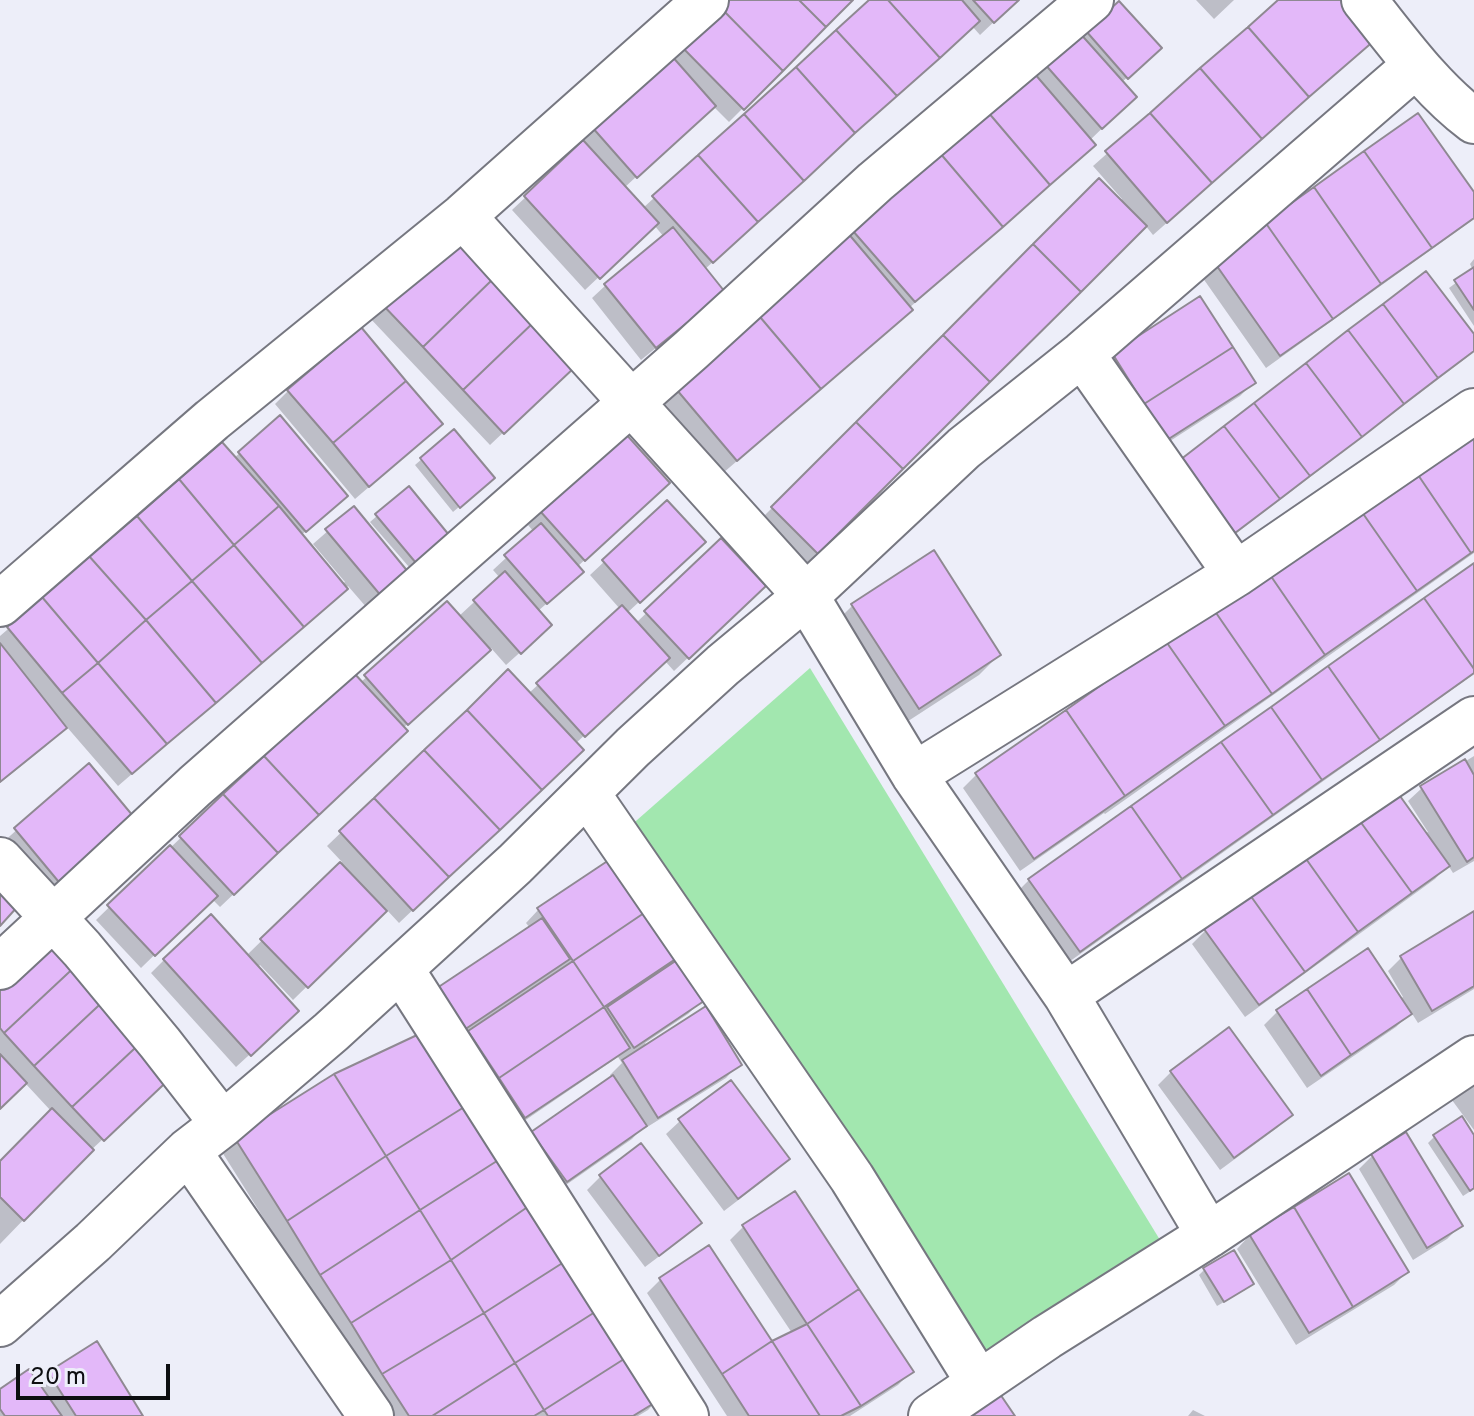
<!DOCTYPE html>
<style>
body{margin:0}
#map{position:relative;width:1474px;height:1416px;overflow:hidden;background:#edeef9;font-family:Overpass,sans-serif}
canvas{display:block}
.scale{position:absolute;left:16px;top:1364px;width:154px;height:36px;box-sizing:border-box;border:4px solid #0d0e11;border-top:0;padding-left:10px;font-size:24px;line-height:28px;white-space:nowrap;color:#0d0e11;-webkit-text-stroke:6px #edeef9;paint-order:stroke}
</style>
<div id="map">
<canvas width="1474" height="1416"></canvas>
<div class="scale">20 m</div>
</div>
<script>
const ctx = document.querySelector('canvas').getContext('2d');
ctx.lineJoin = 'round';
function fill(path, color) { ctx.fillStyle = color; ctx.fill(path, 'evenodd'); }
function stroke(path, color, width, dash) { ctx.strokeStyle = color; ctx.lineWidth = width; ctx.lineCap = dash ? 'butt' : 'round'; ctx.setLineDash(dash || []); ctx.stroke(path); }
fill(new Path2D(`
 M810 668 1168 1253 974 1377 620 835Z`), '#a2e7af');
fill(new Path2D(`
 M722 0H851L729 122 713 106 624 188 643 208 871 0H1017L980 35 972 26 704 270 709 305 641 360 592 298 606 285 664 237 654 225 585 290 512 210 582 144 572 133Z
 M1196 0H1234L1214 19Z
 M1280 0 1367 46 1153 235 1145 225 804 566 759 521 1099 181 1120 201 1122 199 1093 166Z
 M1119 4 1159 48 1121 83V110L981 246 909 308 910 310 891 329 723 473 660 398 1027 69 1082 38Z
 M1417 116 1474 196V219L1266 368 1200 274Z
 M451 236 560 379 490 445 368 316Z
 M1474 259V326L1449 288 1473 270 1470 264Z
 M1474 338V350L1466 358 1221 545 1168 474Z
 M1113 355 1253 383 1240 396 1153 452 1100 368Z
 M288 391 427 437 355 499 275 404Z
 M280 418 332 509 300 536 342 584 345 582 313 544 353 509 407 573 367 608 348 586 332 602 118 786 66 726 45 747 0 783V636L222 445 234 458Z
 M1474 426V553L1105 814 1104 813 1020 871 963 788 976 775Z
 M453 432 486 484 453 512 415 465Z
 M625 436 654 496 577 567 568 585 538 611 536 638 506 665 491 648 403 728 392 744 220 907 212 899 141 968 96 920 170 848 353 675 360 683 446 604 458 617 500 578 493 570 534 532 528 525Z
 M408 489 440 541 409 567 370 522Z
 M667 503 690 555 627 613 636 623 721 541 750 599 674 671 665 661 575 744 568 763 399 923 386 909 293 1000 260 965 257 968 283 1024 236 1067 151 973 164 960 246 956 342 862 327 846 508 672 528 694 620 609 590 575Z
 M1474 566V674L1066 964 1016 893 1029 880Z
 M853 605 999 655 979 675 899 727 833 625Z
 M1474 756V861L1453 873 1448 865 1435 879 1245 1017 1192 944 1205 931 1428 832 1408 801 1422 788Z
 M89 766 135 821 48 898 2 843Z
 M539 909 675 957 661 971 701 1001 688 1014 645 1043 647 1046 739 1064 726 1078 644 1129 643 1127 632 1139 553 1194 519 1146 533 1133 612 1078 610 1075 622 1063 618 1057 511 1130 456 1046 474 1028 473 1027 450 1042 530 928 526 923Z
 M1474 914V989L1418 1023 1411 1012 1396 1027 1307 1088 1264 1025 1277 1012 1400 999 1403 997 1388 971 1401 958Z
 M0 979 164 1082 89 1152 0 1244V1163L51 1111 25 1083 0 1107Z
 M1171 1072 1290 1115 1277 1128 1220 1170 1158 1085Z
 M1474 1073V1130L1449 1096Z
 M680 1121 788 1158 775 1172 724 1211 666 1134Z
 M1434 1137 1474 1139V1189L1463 1196 1428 1143Z
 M235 1139 661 1396 648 1410 638 1416H388L222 1152Z
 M641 1146 699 1223 686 1236 645 1267 587 1190 600 1177Z
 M1372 1156 1460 1226 1447 1239 1413 1260 1359 1169Z
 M744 1226 911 1372 898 1385 850 1416H727L647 1293 660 1280 708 1248 771 1344 792 1333 730 1240Z
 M1250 1235 1407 1272 1394 1285 1296 1345 1237 1249Z
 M1205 1269 1251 1284 1245 1290 1217 1306 1199 1275Z
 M50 1373 141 1416H0V1392L38 1385Z
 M1193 1410 1205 1416H1188Z`), '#0003');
const building = new Path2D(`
 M719 0H799L826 27 783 71 716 3Z
 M799 0H853L826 27Z
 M869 0H888L940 58 897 96 836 30Z
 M888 0H962L980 21 940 58Z
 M973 0H1019L994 23Z
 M1278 0H1354L1383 33 1309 97 1248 27Z
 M1119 1 1162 48 1128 79 1086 31Z
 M716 3 783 71 744 110 677 42Z
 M1248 27 1309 97 1262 139 1200 68Z
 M836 30 897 96 855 133 796 67Z
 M1078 31 1137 97 1102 129 1043 62Z
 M663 46 716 106 637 178 584 118Z
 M1028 66 1096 145 1050 185 982 105Z
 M796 67 855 133 804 181 744 114Z
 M1200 68 1262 139 1212 183 1150 113Z
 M982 105 1050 185 1003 227 934 146Z
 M1150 113 1212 183 1167 223 1105 151Z
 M1418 113 1474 192V218L1432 248 1364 151Z
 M744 114 804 181 758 222 698 155Z
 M583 140 659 223 600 279 524 196Z
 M934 146 1003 227 915 302 846 223Z
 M1364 151 1432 248 1381 284 1314 187Z
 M698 155 758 222 713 263 652 196Z
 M1099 178 1147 226 1081 292 1033 244Z
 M1314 187 1381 284 1333 319 1265 222Z
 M1265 222 1333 319 1280 356 1212 259Z
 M673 227 725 292 656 348 604 284Z
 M847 232 913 310 821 389 755 311Z
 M451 233 494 278 423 347 380 302Z
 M1033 244 1081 292 990 382 943 335Z
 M1474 267V310L1454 280Z
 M1426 271 1474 334V351L1438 378 1383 304Z
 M494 278 535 321 463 390 423 347Z
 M1200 296 1233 347 1144 404 1112 353Z
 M1383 304 1438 378 1404 404 1348 330Z
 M755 311 821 389 737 461 671 383Z
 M535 321 576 366 504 434 463 390Z
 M361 327 406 381 333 443 287 390Z
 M1348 330 1404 404 1362 437 1306 363Z
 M943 335 990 382 903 469 856 422Z
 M1233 347 1256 383 1167 440 1144 404Z
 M1306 363 1362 437 1310 476 1254 403Z
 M406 381 443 424 369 487 333 443Z
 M1254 403 1310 476 1280 499 1224 426Z
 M280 415 348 496 306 532 238 452Z
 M856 422 903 469 818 554 771 507Z
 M1474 424V551L1471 553 1412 466Z
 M1224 426 1280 499 1235 533 1180 460Z
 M454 429 495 478 460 508 420 458Z
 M625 433 670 483 585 561 540 511Z
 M222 442 279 506 234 545 179 479Z
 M1412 466 1471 553 1417 591 1357 505Z
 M179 479 234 545 192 581 137 516Z
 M409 486 449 535 416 563 375 514Z
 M667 500 706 542 640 603 602 560Z
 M1357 505 1417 591 1325 655 1266 569Z
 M279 506 348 589 304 627 234 545Z
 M354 506 409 573 382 597 325 529Z
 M137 516 192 581 146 620 89 556Z
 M541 523 584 572 547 604 504 555Z
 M721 538 766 586 689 659 644 611Z
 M234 545 304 627 262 663 192 581Z
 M934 550 1001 655 919 709 851 604Z
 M89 556 146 620 98 663 42 597Z
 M1474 563V669L1424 598Z
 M1266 569 1325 655 1272 694 1212 607Z
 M505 571 552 625 521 654 473 600Z
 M192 581 262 663 216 703 146 620Z
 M42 597 98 663 62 693 7 627Z
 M1424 598 1474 669V673L1380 740 1328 666Z
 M447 601 491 650 408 725 364 675Z
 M622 605 670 658 585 737 536 683Z
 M1212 607 1272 694 1225 726 1165 640Z
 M146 620 216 703 167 744 98 663Z
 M1165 640 1225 726 1125 796 1066 710Z
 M0 643 67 728 0 782Z
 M98 663 167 744 132 774 62 693Z
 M1328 666 1380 740 1322 780 1271 707Z
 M508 669 584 750 542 790 467 710Z
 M353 672 408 731 319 815 264 756Z
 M1271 707 1322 780 1273 815 1221 742Z
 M467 710 542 790 500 830 424 750Z
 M1066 710 1125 796 1034 859 975 773Z
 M1221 742 1273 815 1182 879 1131 806Z
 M424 750 500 830 449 877 374 798Z
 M264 756 319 815 278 853 223 794Z
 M1465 759 1474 775V857L1467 862 1420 786Z
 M89 763 138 822 63 887 14 828Z
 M1395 789 1450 866 1412 893 1357 817Z
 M223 794 278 853 234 895 179 836Z
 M374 798 449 877 413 911 339 831Z
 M1131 806 1182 879 1080 952 1028 879Z
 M1357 817 1412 893 1358 932 1304 856Z
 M170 845 218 896 155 956 107 905Z
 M1304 856 1358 932 1305 972 1250 895Z
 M612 858 647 911 573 961 537 908Z
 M340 862 387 911 308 988 260 939Z
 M0 869 28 895 0 926Z
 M1250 895 1305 972 1259 1005 1204 929Z
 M647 911 677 958 604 1007 573 961Z
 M1474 911V986L1432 1011 1400 956Z
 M211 914 299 1011 251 1056 163 959Z
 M542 918 570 959 464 1030 437 988Z
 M51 928 81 961 4 1033 0 1028V976Z
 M1368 948 1412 1014 1351 1055 1307 989Z
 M677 960 704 1001 634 1048 607 1007Z
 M81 961 111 994 34 1066 4 1033Z
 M573 961 604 1007 499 1078 468 1031Z
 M1307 989 1351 1055 1321 1076 1276 1010Z
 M111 994 149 1035 72 1107 34 1066Z
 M706 1006 742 1065 658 1118 622 1060Z
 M604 1007 630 1048 525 1118 499 1078Z
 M1229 1027 1293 1115 1234 1158 1170 1071Z
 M432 1028 477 1099 386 1156 334 1074Z
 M149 1035 180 1069 104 1141 72 1107Z
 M0 1054 27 1083 0 1109Z
 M334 1074 386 1156 287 1221 234 1137Z
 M613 1075 647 1126 567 1182 531 1132Z
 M731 1080 790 1159 738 1199 678 1119Z
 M477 1099 511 1152 420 1210 386 1156Z
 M52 1108 94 1150 24 1221 0 1197V1161Z
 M1462 1116 1474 1135V1188L1470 1191 1433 1135Z
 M1406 1132 1463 1226 1427 1248 1371 1154Z
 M641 1143 702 1223 659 1256 599 1175Z
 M511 1152 539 1199 451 1260 420 1210Z
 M386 1156 420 1210 320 1275 287 1221Z
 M1349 1173 1409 1272 1353 1307 1294 1207Z
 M795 1191 859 1289 807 1324 742 1225Z
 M539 1199 575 1255 484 1313 451 1260Z
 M1294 1207 1353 1307 1309 1333 1249 1234Z
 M420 1210 451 1260 351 1323 320 1275Z
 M709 1245 772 1341 722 1374 659 1278Z
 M1234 1250 1254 1284 1224 1302 1203 1268Z
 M575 1255 606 1305 515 1363 484 1313Z
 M451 1260 484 1313 382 1374 351 1323Z
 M859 1289 914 1372 861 1406 807 1324Z
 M606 1305 635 1352 544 1410 515 1363Z
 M484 1313 515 1363 432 1416H409L382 1374Z
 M807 1324 861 1406 841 1416H820L772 1341Z
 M97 1341 143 1416H76L48 1372Z
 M772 1341 820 1416H749L722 1374Z
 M635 1352 664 1397 633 1416H548L544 1410Z
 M515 1363 544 1410 534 1416H432Z
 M29 1369 62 1416H5L0 1409V1389Z
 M1000 1394 1015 1416H967Z`);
fill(building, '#e3b8f9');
stroke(building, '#8f8992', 2);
const minor = new Path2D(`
 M1364 0C1398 42 1430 88 1474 121
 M463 216 806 596 964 448 1082 354 1416 65
 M1082 354 1236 574
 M0 604 212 420 463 216 706 0
 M914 775 1236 574 1474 411
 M587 793 852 1178 979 1383
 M0 860 82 949 160 1043 223 1124
 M0 967 195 786 691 350 875 182 1091 0
 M401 969 686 1416
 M1066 995 1474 719
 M188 1151 371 1416
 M0 1324 93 1242 188 1151 223 1124 331 1032 515 864 633 747 723 665 806 596 914 775 1066 995 1209 1235
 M931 1416 1047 1337 1209 1235 1474 1058`);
stroke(minor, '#767780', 48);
stroke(minor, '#fff', 44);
</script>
